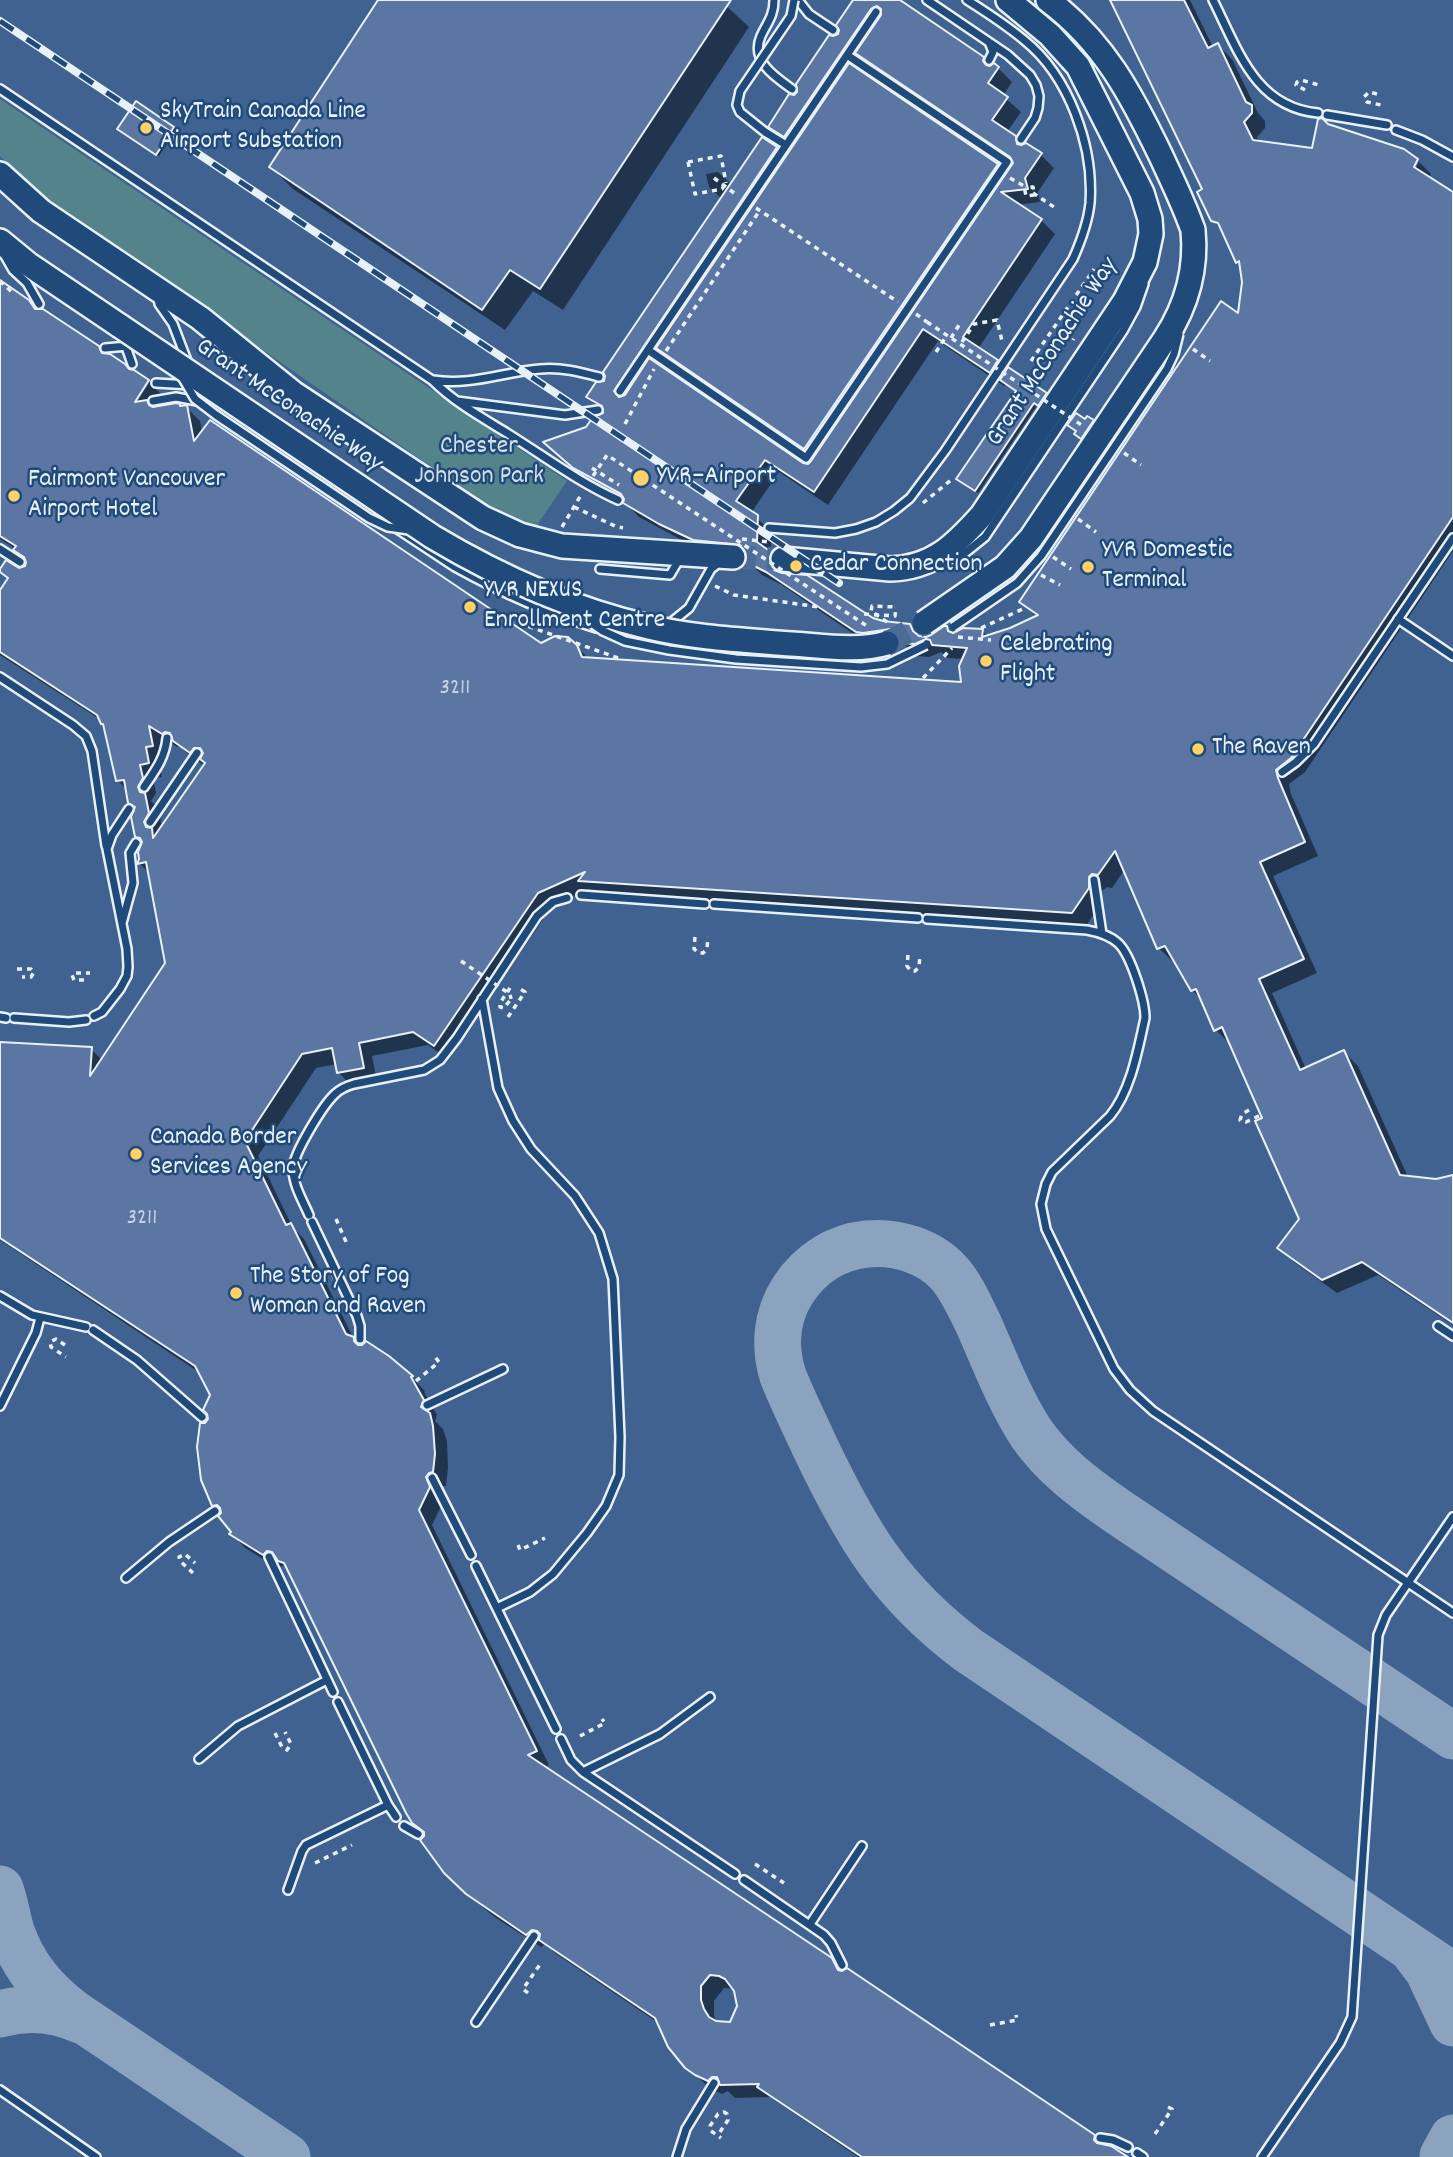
<!DOCTYPE html>
<meta charset="utf-8">
<style>
body{margin:0}
canvas{display:block;background:#2e5585}
</style>
<canvas width="1453" height="2157"></canvas>
<script>
const ctx = document.querySelector('canvas').getContext('2d');
ctx.lineJoin = 'round';
function fill(path, color) { ctx.fillStyle = color; ctx.fill(path, 'evenodd'); }
function stroke(path, color, width, dash) { ctx.strokeStyle = color; ctx.lineWidth = width; ctx.lineCap = dash ? 'butt' : 'round'; ctx.setLineDash(dash || []); ctx.stroke(path); }
function write(font, color, halo, rows, align = 'center') {
  ctx.font = font + ' Dekko,sans-serif'; ctx.lineWidth = 5; ctx.setLineDash([]); ctx.textBaseline = 'middle'; ctx.strokeStyle = halo; ctx.fillStyle = color; for (const [text, x, y, turn = 0] of rows) {
    ctx.save(); ctx.translate(x, y); ctx.rotate((+turn || 0) * Math.PI / 180); ctx.textAlign = isNaN(turn) ? turn : align; if (halo) ctx.strokeText(text, 0, 0); ctx.fillText(text, 0, 0); ctx.restore();
  }
}
fill(new Path2D(`
 M0 0H1453V2157H0Z`), '#3f6290');
fill(new Path2D(`
 M0 99 567 481 535 528C500 513 468 499 440 473L34 191 0 156Z`), '#55838c');
fill(new Path2D(`
 M380 0H720L749 27 563 310 533 291 505 330 293 189 271 167Z
 M855 0H897L983 58 992 67 998 68 1012 82 1003 96 1021 112 1007 132 1023 146 1040 154 1054 168 1038 192 1040 202 1017 205 1041 220 1055 234 978 349 997 362 1007 372 1048 397 1042 407 1038 404 978 493 961 482 1018 391 1006 383 1004 386 938 341 828 505 779 472 751 513 771 531V553L784 567 783 575 872 619 909 625 922 638 926 639 946 628 953 635 982 631 989 637 1037 617 1022 602 1239 316 1243 291 1241 266 1237 262 1223 231 1213 220 1204 189 1117 0H1190L1213 47 1218 45 1232 59 1258 113 1265 121V128L1257 137 1260 143 1313 150 1328 125 1417 160 1419 162H1415L1412 175 1419 162 1431 174 1429 179 1453 195V551L1305 772 1289 784 1291 794 1318 856 1273 876 1317 973 1272 993 1306 1069 1344 1052 1358 1066 1408 1177 1436 1180 1453 1177V1325L1378 1275 1337 1293 1294 1262 1280 1248 1301 1220 1265 1118 1230 1044 1216 1030 1203 1001 1192 990 1176 961 1173 962 1159 948 1125 869 1112 888 1107 887 1102 891V902L1086 926 594 894 589 889 552 906 448 1059 428 1045 372 1056 377 1081 353 1087 339 1073 337 1064 316 1068 258 1156 293 1228 304 1239 354 1339 361 1346 388 1357 411 1377 425 1391 424 1392 437 1415 435 1421 443 1429 447 1441 448 1468 446 1486H443L439 1492 443 1502 432 1525 549 1765 544 1767 830 1959 844 1972 1094 2136 1104 2146 1125 2157H858L770 2097 735 2098 728 2091 722 2094 711 2089 686 2067 660 2024 555 1953 545 1944 541 1947 496 1918 471 1898 456 1883 425 1834 413 1822 289 1570 284 1565 278 1568 245 1548 232 1534 234 1532 222 1514 213 1505 205 1424 210 1419 212 1395 200 1373 0 1240V1043L91 1049 102 1060 167 963 150 874 139 863 144 843 136 836V808L130 802 128 791 117 780 105 727 101 720 0 655V593L20 570 27 566V562L16 549 0 539V293L28 301 38 311 148 381 162 395 153 409 186 407 200 421 202 433 541 645 576 646 589 659 963 684 964 659 948 658 941 652 929 657 916 656 903 643 871 646 782 585 762 575 748 561V557L708 554 639 517 625 502 589 482 546 443 587 429 607 413 588 397 605 382 722 199 709 187 706 174 718 172 732 185 762 139 776 148 787 158 795 147 784 140 771 127 839 35ZM861 57 872 67 1015 163 1007 175 997 165 853 69ZM663 352 672 362 815 459 808 466 802 465 655 364ZM145 383H149L132 410 129 409ZM162 737 177 747 180 746 189 755 205 766 162 828 159 809 151 801 156 793 153 778 162 777 158 761 166 759ZM724 1988 735 1989 739 2007 731 2024 716 2023 714 2016V2001Z
 M136 104 176 131 159 156 122 131Z
 M1085 421H1092L1095 424 1084 441 1079 437Z`), '#0007');
stroke(new Path2D(`
 M1453 1736 1117 1511C1084 1488 1054 1466 1031 1433 1009 1399 994 1359 978 1323 969 1305 962 1288 949 1273 929 1251 896 1241 867 1244 836 1247 810 1264 793 1290 776 1316 774 1347 783 1376 793 1401 805 1425 816 1449 857 1535 891 1592 968 1650L1453 1976
 M0 1889C5 1903 7 1917 11 1931 23 1966 44 1991 73 2013L287 2157
 M1415 1953 1428 1970 1453 2023
 M0 2014C28 2006 56 2009 83 2021
 M1443 2156 1453 2138`), '#8ba3be', 47);
const building = new Path2D(`
 M378 0H731L540 289 510 270 482 310 269 167Z
 M853 0H900L984 57 983 61 986 65 990 66 994 63 999 67 988 83 1008 97 992 120 1016 136 1017 144 1021 145 1026 143 1042 153 1025 178 1028 189 1001 192 1042 219 963 337 998 360 990 373 923 329 814 492 765 460 736 501 758 515 757 542 771 552 769 557 770 564 774 570 782 573 807 575 873 618 883 621 910 624 913 631 919 636 926 637 931 635 944 626H947L948 631 953 633 963 628 983 629 982 637 1010 628 1038 615 1019 602 1027 590 1221 301 1238 313 1242 282 1239 261 1236 263 1218 223 1211 221 1197 192 1202 189 1110 0H1184L1208 48 1218 43 1246 102 1252 105V113L1244 122 1253 140 1312 148 1318 119 1322 118 1328 124 1404 149 1418 159 1414 167 1453 192V517L1291 758 1276 770 1278 778 1305 842 1260 862 1304 959 1259 979 1300 1070 1344 1050 1400 1175 1436 1179 1453 1175V1323L1362 1262 1322 1280 1277 1248 1299 1219 1255 1121 1262 1118 1222 1027 1214 1031 1196 989 1191 991 1165 946 1157 949 1115 851 1098 875 1092 874 1089 877V888L1072 913 578 881 585 872 538 893 434 1046 413 1032 359 1043 364 1068 337 1073 332 1048 302 1054 245 1141 286 1225 291 1223 346 1334 354 1337V1341L358 1345H362L366 1341 389 1356 413 1376 411 1377 424 1400 421 1407 430 1413 433 1426 435 1454 433 1472 429 1473 426 1477 430 1487 419 1510 537 1751 528 1755 832 1958 838 1970 842 1971 847 1968 1095 2135 1094 2140 1097 2143 1111 2146 1128 2157H862L757 2087 759 2084 720 2085 717 2077H712L708 2081 695 2075 685 2068 668 2047 655 2018 539 1940 540 1934 537 1931 532 1930 526 1935 466 1894 444 1873 420 1840 424 1836V1832L412 1823 406 1813 284 1563 278 1561 272 1552 267 1551 263 1555 229 1534 231 1532 218 1516 221 1513 220 1508 217 1505 212 1506 201 1480 197 1447 200 1423H205L208 1419 207 1414 203 1410 210 1395 195 1366 0 1238V1042L92 1047 90 1076 165 963 146 862 137 864 139 859 138 852 142 842 140 838 135 837 131 817 135 807 128 803 124 780 116 781 103 724H101L97 715 0 652V590L8 578 0 572V569L6 560 19 568 25 566 26 562 24 557 13 550 16 546 0 536V280L29 300 35 309H43L99 346 102 353 110 354 125 364 129 369 134 370 149 380 135 402 147 400 149 405 153 407 176 403 180 404V406L187 405 194 441 210 420 541 643 555 636 568 637 577 645 582 657 961 682 959 666 967 648 932 645 930 640 926 639 915 644 901 643 898 634 890 629 863 633 856 632 766 572 746 562V551L740 545 693 540 659 524 623 503 624 499 621 494 573 468 543 442 586 427 593 417 603 413 602 406 586 397 596 382 604 381 605 376 603 372 762 137 777 147 614 391 619 397 625 395 649 358 803 463 808 464 811 461 1013 163 1010 157 855 53 881 15V9L877 6 871 9 784 137 768 127 789 94 794 95 797 92 796 84 829 35 833 36 838 34 839 30 836 25ZM149 726 162 734 165 732 170 733 173 741 190 753 194 748H200L203 753 200 759 205 763 153 838 152 828 146 827 144 822 149 813 145 793 140 792 138 787 143 778 140 765 149 763 146 747 153 746ZM710 1975 719 1976 725 1979 734 1991 737 2006 730 2022 716 2021 709 2017 704 2009 701 2000V1986Z
 M849 63 998 164 804 449 656 348Z
 M136 101 174 127 156 155 117 129Z
 M1008 367 1047 393 1038 406 1034 403 975 491 956 479 1016 391 1000 380Z
 M1076 413 1085 419 1087 416 1094 420 1081 439 1074 434 1076 431 1067 425Z`);
fill(building, '#5b76a3');
stroke(building, '#e8f1f8', 2);
stroke(new Path2D(`
 M733 557 783 559
 M887 643 924 623`), '#4a6c96', 23, [23, 11]);
const service = new Path2D(`
 M774 0C774 16 767 23 761 36 750 61 775 77 792 89
 M798 0 809 14 833 30
 M927 0 1008 55 1030 75 1036 85 1039 96 1038 108 1035 118 1021 139
 M1213 0C1238 50 1255 107 1318 113
 M989 42 993 52 989 60
 M0 89 432 380C454 402 481 417 507 433 544 456 578 482 618 500
 M1327 115 1387 125
 M1396 130 1422 140 1453 157
 M765 132 786 145
 M5 256 13 270 27 283 39 304
 M158 298 159 304 173 324 189 366
 M125 344 132 364
 M105 348 139 345
 M648 350 806 458 1007 162 847 55
 M433 380C471 386 503 372 540 369 561 367 580 372 599 377
 M156 383 191 385
 M196 387 203 398 211 406 455 567C500 592 547 613 596 628
 M620 391 876 12
 M153 401 176 397 197 401
 M457 401 565 415 598 410
 M769 528 835 533 856 529 876 522 894 511 910 498 945 451 1073 259C1081 241 1088 223 1090 203 1094 146 1069 76 1024 40 1006 25 986 12 967 0
 M0 549 20 562
 M944 562 965 553 985 537 1123 331 1136 307 1144 284
 M600 569 670 575 680 558
 M1398 619 1453 656
 M668 625 689 608 711 569 720 562
 M608 631 636 636 644 634
 M0 677 73 725 86 736 92 751 106 846
 M1282 772 1296 762 1314 744 1453 538
 M144 787C155 771 165 758 167 738
 M150 822 197 753
 M1094 880 1102 934
 M581 895 705 904
 M714 904 918 918
 M927 919 1087 930C1098 932 1109 935 1118 943 1131 955 1145 1001 1145 1018 1138 1049 1131 1091 1110 1116L1052 1172 1046 1184 1041 1204 1046 1229 1114 1369 1130 1390 1153 1411 1453 1613
 M122 923 133 883 130 853 136 843
 M482 999 498 1088 513 1121 531 1149 575 1196 599 1233 613 1279 620 1437 619 1475 606 1506 587 1533 553 1574 530 1592 497 1608
 M94 1016 102 1012 120 989 127 976 128 967 127 949 107 849 112 835 129 809
 M0 1017 6 1018
 M14 1018 69 1022 86 1020
 M309 1215C303 1201 293 1185 293 1169 293 1154 323 1105 335 1094 340 1089 347 1086 354 1084L424 1070 440 1060 457 1038 537 916 553 902 567 898
 M312 1222 357 1316 360 1326V1339
 M0 1296 32 1315 86 1327
 M1438 1326 1453 1336
 M93 1330 137 1360 202 1417
 M427 1405 503 1369
 M0 1406 36 1333 40 1318
 M432 1478 471 1555
 M269 1557 333 1692
 M476 1566 556 1729
 M126 1578 169 1542 215 1511
 M338 1702 388 1805 396 1817
 M561 1739 571 1760 583 1772 735 1874
 M199 1759 238 1726 327 1680
 M583 1772 660 1734 710 1697
 M404 1826 418 1834
 M744 1880 824 1935 831 1943 842 1965
 M288 1890 302 1851 306 1845 388 1805
 M810 1924 862 1846
 M476 2022 534 1936
 M0 2090 96 2157
 M1100 2138 1113 2140 1128 2147
 M1137 2153 1143 2157
 M677 2157 686 2129 714 2083
 M1262 2157 1340 2043 1352 2017 1378 1635 1386 1615 1453 1517`);
const primary = new Path2D(`
 M1048 0C1104 42 1131 94 1161 156 1172 180 1184 204 1193 230
 M0 174 41 211 200 318 293 393 483 518 520 535 562 546 733 557
 M0 241 28 264 120 326
 M783 559 890 569C933 568 955 545 982 515L1125 301 1145 262 1151 234 1150 219 1142 193 1078 66 1050 35 1008 0`);
stroke(service, '#e8f1f8', 12);
stroke(primary, '#e8f1f8', 28);
stroke(new Path2D(`
 M1305 90 1296 85 1297 82 1301 80 1319 85
 M1377 94 1369 92 1364 97 1367 102 1381 105
 M688 162 721 156 726 183
 M714 178 738 196
 M1010 178 1024 186 1026 196 1034 195 1033 187 1025 188
 M1033 193 1057 209
 M756 208 898 302
 M0 281 14 294
 M916 314 927 322
 M951 338 959 325
 M962 342 974 324 997 320 1002 341 1000 343
 M1193 349 1210 361
 M666 351 760 210
 M936 352 947 335
 M1031 361 1094 269
 M1045 371 1069 335 1074 338 1073 340
 M625 424 654 369
 M1124 453 1141 465
 M592 468 619 485
 M923 503 951 480
 M574 507 615 526 623 528
 M1078 519 1096 532
 M562 527 581 495
 M742 539 769 542
 M1053 557 1071 569
 M1041 575 1060 585
 M715 586 734 595 819 607
 M864 614 895 616 896 607
 M519 623 621 659
 M511 626 517 611
 M981 628 1025 608
 M923 678 952 648
 M695 937 694 949 699 953H703L707 949 708 937
 M908 955 907 966 911 971H915L919 967 920 955
 M17 969H31L34 972 31 977H22
 M84 980H74L72 975 75 973H90
 M510 988 500 1003V1007L504 1008 511 999
 M508 1017 525 992 519 988
 M1249 1110 1242 1114 1240 1120 1246 1122 1261 1115
 M336 1219 347 1244
 M65 1345 56 1339 50 1342 51 1347 66 1357
 M416 1381 439 1362 435 1357
 M518 1545 520 1550 545 1538
 M193 1573 180 1561 179 1557 185 1554 195 1563
 M275 1733 282 1747 287 1750 291 1744 285 1732
 M580 1736 605 1723 602 1719
 M315 1863 352 1845
 M755 1864 784 1883
 M528 1993 523 1989 541 1963
 M990 2025 1017 2020 1016 2015
 M720 2132 728 2120 727 2114 724 2112 718 2114 710 2126 711 2131 721 2138
 M1155 2134 1172 2109 1168 2107`), '#e8f1f8', 3.5, [5, 5]);
stroke(service, '#1f4a7a', 7);
stroke(primary, '#1f4a7a', 23);
const rail = new Path2D(`
 M0 21 839 583`);
stroke(rail, '#e8f1f8', 8);
stroke(rail, '#1f4a7a', 5, [16]);
const serviceBridge = new Path2D(`
 M765 132 740 112 737 105 740 91 791 16 794 0
 M182 377 195 399 216 415 369 518 388 527 409 530
 M584 618 603 631 625 641 669 650 736 659 861 667 887 664 926 645
 M953 627 1017 583 1041 556 1167 369 1174 354 1179 334`);
const primaryBridge = new Path2D(`
 M120 326 433 537C500 577 571 609 649 627 695 638 744 640 792 644 823 646 857 652 887 643
 M924 623 1005 567 1031 538 1165 339C1187 305 1197 270 1193 230`);
stroke(serviceBridge, '#e8f1f8', 12, []);
stroke(primaryBridge, '#e8f1f8', 28, []);
stroke(new Path2D(`
 M688 162 695 194 722 189 726 183
 M927 322 1083 426
 M593 476 607 455 867 626
 M887 622 871 611 872 606 896 607
 M958 637 991 640
 M461 961 510 994 511 999`), '#e8f1f8', 3.5, [5, 5]);
stroke(serviceBridge, '#1f4a7a', 7);
stroke(primaryBridge, '#1f4a7a', 23);
for (const [x, y, r, color] of [
 [146,128,7,"#ffd166"],
 [641,478,9,"#ffd166"],
 [14,496,7,"#ffd166"],
 [796,566,7,"#ffd166"],
 [1088,567,7,"#ffd166"],
 [470,607,7,"#ffd166"],
 [986,661,7,"#ffd166"],
 [1198,749,7,"#ffd166"],
 [136,1154,7,"#ffd166"],
 [236,1293,7,"#ffd166"]
]) { const dot = new Path2D(); dot.arc(x, y, r, 0, 2 * Math.PI); ctx.fillStyle = color; ctx.fill(dot); stroke(dot, '#1f4a7a', 2.5); }
write('23px', '#c5d2e3', null, [
 ["3211",455,690],
 ["3211",142,1220]
]);
write('26px', '#e8f1f8', '#1f4a7a', [
 ["SkyTrain Canada Line",160,113],
 ["Airport Substation",160,143],
 ["YVR–Airport",657,478],
 ["Fairmont Vancouver",28,481],
 ["Airport Hotel",28,511],
 ["YVR Domestic",1102,552],
 ["Terminal",1102,582],
 ["Cedar Connection",810,566],
 ["YVR NEXUS",484,592],
 ["Enrollment Centre",484,622],
 ["Celebrating",1000,646],
 ["Flight",1000,676],
 ["The Raven",1212,749],
 ["Canada Border",150,1139],
 ["Services Agency",150,1169],
 ["The Story of Fog",250,1278],
 ["Woman and Raven",250,1308]
], 'left');
write('26px', '#e8f1f8', '#1f4a7a', [
 ["Grant McConachie Way",1054,353,-57],
 ["Grant McConachie Way",288,407,34]
]);
write('26px', '#d2e0e8', '#1f4a7a', [
 ["Chester",479,448],
 ["Johnson Park",479,478]
]);
</script>
